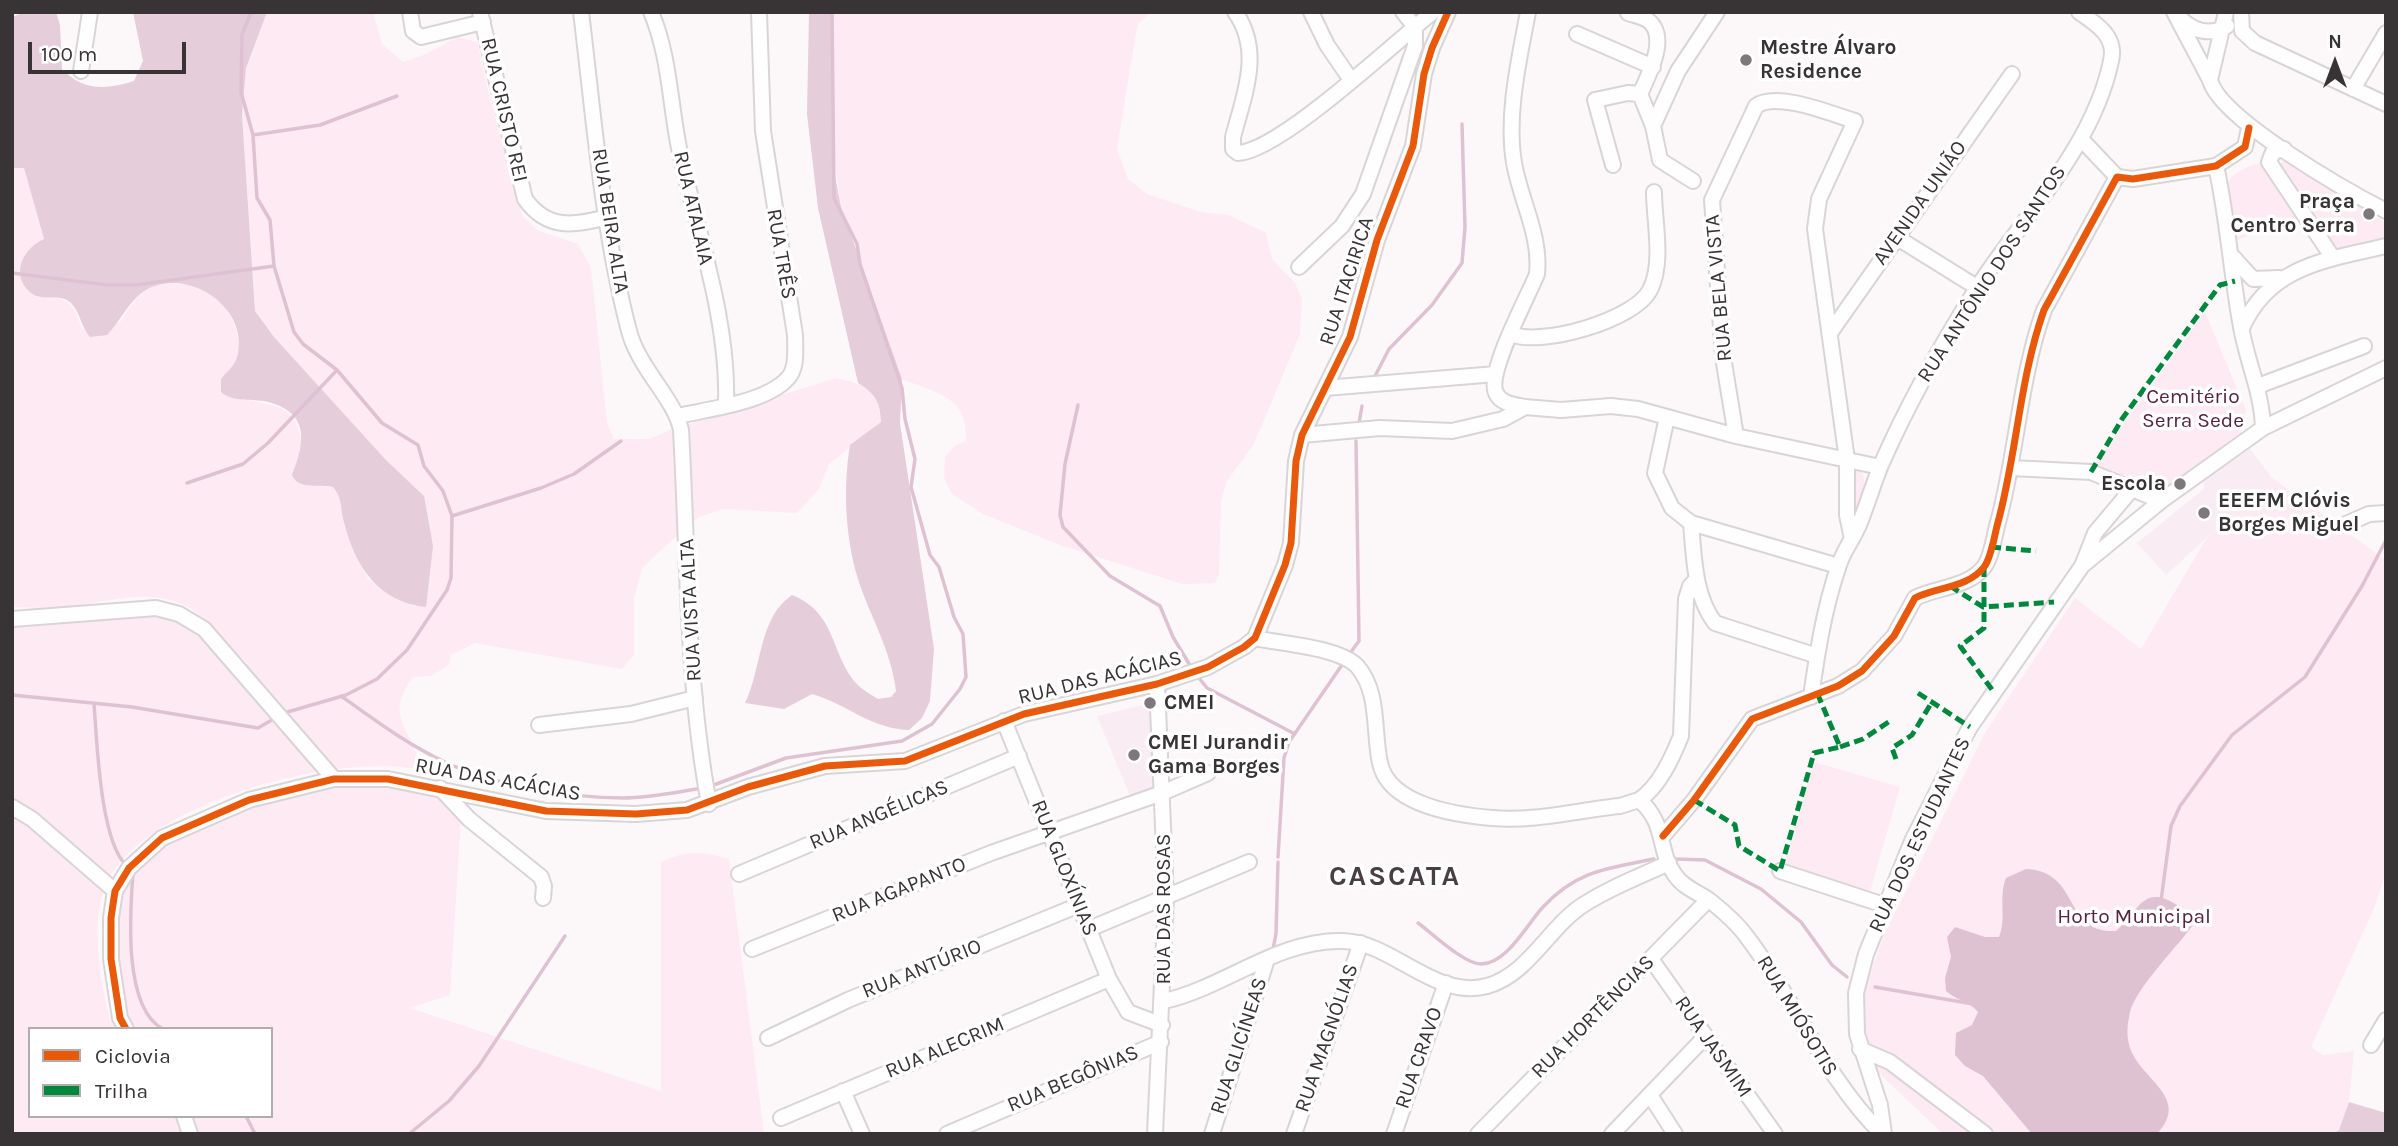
<!DOCTYPE html>
<meta charset="utf-8">
<style>
body{margin:0}
#map{position:relative;width:2398px;height:1146px;overflow:hidden;background:#fcf8fa;font-family:Karla,sans-serif}
canvas{display:block}
.frame{position:absolute;inset:0;border:14px solid #383335;pointer-events:none}
.legend{position:absolute;left:28px;top:1027px;width:245px;height:91px;box-sizing:border-box;background:#fff;border:2px solid #afadae;margin:0;padding:9px 12px;list-style:none;font-size:21px;color:#383335}
.legend li{display:flex;align-items:center;gap:14px;height:35px}
.legend b{width:35px;border:2px solid #afadae}
.north{position:absolute;left:2300px;top:28px;width:70px;height:70px;-webkit-text-stroke:5px #fff;paint-order:stroke;rotate:0deg;font-size:19px;font-weight:700;line-height:28px;text-align:center;color:#383335}
.north::after{content:'';display:block;margin:auto;width:24px;height:32px;background:#383335;clip-path:polygon(50% 0,100% 100%,50% 72%,0 100%)}
.scale{position:absolute;left:28px;top:42px;width:158px;height:32px;box-sizing:border-box;border:4px solid #383335;border-top:0;padding-left:9px;font-size:21px;line-height:24px;white-space:nowrap;color:#383335;-webkit-text-stroke:5px #fff;paint-order:stroke}
</style>
<div id="map">
<canvas width="2398" height="1146"></canvas>
<div class="frame"></div>
<ul class="legend">
<li><b style="height:9px;background:#e8590c"></b>Ciclovia</li>
<li><b style="height:9px;background:#00873e"></b>Trilha</li>
</ul>
<div class="north">N</div>
<div class="scale">100 m</div>
</div>
<script>
const ctx = document.querySelector('canvas').getContext('2d');
ctx.lineJoin = 'round';
function fill(path, color) { ctx.fillStyle = color; ctx.fill(path, 'evenodd'); }
function stroke(path, color, width, dash) { ctx.strokeStyle = color; ctx.lineWidth = width; ctx.lineCap = dash ? 'butt' : 'round'; ctx.setLineDash(dash || []); ctx.stroke(path); }
function write(font, color, halo, rows, align = 'center') {
  ctx.font = font + ' Karla,sans-serif'; ctx.lineWidth = 7; ctx.setLineDash([]); ctx.textBaseline = 'middle'; ctx.strokeStyle = halo; ctx.fillStyle = color; for (const [text, x, y, turn = 0] of rows) {
    ctx.save(); ctx.translate(x, y); ctx.rotate((+turn || 0) * Math.PI / 180); ctx.textAlign = isNaN(turn) ? turn : align; if (halo) ctx.strokeText(text, 0, 0); ctx.fillText(text, 0, 0); ctx.restore();
  }
}
fill(new Path2D(`
 M2250 449 2272 478 2166 575 2137 543 2205 488 2202 481Z
 M1155 702 1154 795 1132 801 1097 716Z`), '#f9ecf2');
fill(new Path2D(`
 M267 12H373L382 44 403 62 426 54 458 37 477 42 487 87 522 215 537 230 578 244 591 268 607 423 614 439H649L670 430 836 378C866 385 879 389 881 422L829 464 819 489 797 513 723 509 699 517 675 537 642 568 634 599V655L622 669 475 643 451 655 449 665 431 676 413 677C382 718 414 730 421 770 338 752 147 801 107 882 89 918 100 992 114 1029H30V1116H174L181 1134H12V625L162 616 186 625 231 667 248 664C229 649 216 629 198 614 162 584 108 602 67 607 49 609 30 607 12 607V168H24L44 240 36 297C67 298 72 298 82 329L120 322C127 312 134 299 143 292 161 278 198 282 215 296 234 311 250 354 227 371L228 397C316 410 288 414 314 485L333 487 342 501V516L368 579 415 606H426L424 496 386 460 274 337 255 311 242 115 246 68Z
 M833 12H1151L1138 24 1135 38 1117 149 1128 179 1147 194 1201 212 1229 215 1266 233 1272 259 1295 283 1302 299 1300 334 1254 444 1227 481 1221 501 1219 574 1215 583 1182 584 1060 545 983 514 952 494 944 478 945 457 955 446 966 441C968 395 937 394 902 379L841 207 833 150Z
 M2283 160 2386 223V237L2337 250 2279 165Z
 M2264 162 2301 217 2237 240C2228 196 2210 175 2264 162Z
 M2205 312 2246 410 2241 432 2151 502 2088 473Z
 M1860 467C1869 485 1863 502 1857 520L1851 521 1852 468Z
 M2272 478 2386 560V871L2375 906 2311 1047 2323 1055 2354 1051 2349 1102 2339 1130 2337 1134H1943L1879 1073 1870 1052 1865 1029 1863 1006 1866 984 1886 931 1985 733 2075 598 2141 649 2206 539Z
 M1814 762 1900 787 1869 895 1783 870Z
 M371 782 435 790 461 817 450 995 410 1008 661 1091V862C685 850 703 851 729 859L764 1134H197L191 1116H271V1029H131C117 993 104 923 122 887 148 835 253 800 307 789 328 785 350 784 371 782Z`), '#fdeaf3');
fill(new Path2D(`
 M25 12H56L60 25 62 69C83 91 106 90 134 81L143 61 133 12H267L246 68 242 115 255 311 274 337 386 460 424 496 433 546 426 607C378 602 355 566 344 522 340 508 343 499 333 487 318 483 299 491 292 475 305 443 310 413 268 402 252 398 234 403 221 392V379C228 370 236 365 238 353 247 305 186 267 146 290 130 299 120 322 107 335L90 337C81 327 80 312 71 303 59 292 42 303 30 292 10 275 23 248 44 239L24 168H12V17Z
 M809 12H833L835 176 841 207 902 379 900 423 934 649 930 701 922 718 909 730C871 729 847 704 812 694L784 709 745 703C762 669 758 618 792 595 838 613 830 657 859 686 864 691 872 695 878 699L891 697 896 691C891 649 870 617 858 579 845 536 843 488 850 445L881 422C880 402 876 394 858 383L818 208 807 114Z
 M2349 1102 2386 1113V1134H2333L2339 1130Z`), '#e5cdd9');
fill(new Path2D(`
 M2026 869C2081 871 2062 934 2116 931 2139 911 2143 883 2177 905 2185 910 2192 916 2193 925 2177 947 2136 988 2130 1012 2128 1021 2126 1034 2129 1044 2136 1078 2193 1096 2157 1134H2032L1983 1076 1965 1066 1955 1055 1956 1033 1972 1025 1978 1012C1968 1000 1957 1001 1946 991L1945 978 1951 957 1947 937 1955 927 1985 937H1999C2007 919 1998 898 2006 878Z`), '#dfc2d1');
stroke(new Path2D(`
 M251 12 242 35 241 92 253 135 257 198 270 220 274 266 294 332 303 344 337 370 382 423 418 445 424 466 443 491 452 516 451 578 447 590 407 650 377 679 346 695 284 713
 M253 135 320 125 397 96
 M12 273 107 285H136L274 266
 M1373 380 1389 349 1432 305 1462 263 1465 227 1462 124
 M1078 405 1065 464 1060 515 1063 527 1110 576 1160 606 1173 637 1191 667
 M1359 423 1362 406
 M187 483 243 464 268 443 337 370
 M452 516 541 488 574 474 621 441
 M1348 656 1359 641 1356 441
 M1199 678 1207 688 1295 734
 M12 695 132 707 258 728 277 717
 M341 696C375 720 408 745 445 762 493 785 570 798 623 798 650 798 677 792 703 788
 M94 704C97 741 100 840 126 865
 M711 786 786 758 902 741 932 724 960 689 966 677 963 634 954 617 939 567 930 555 911 487 915 459 905 419 902 388 860 264 857 244 834 198 832 12
 M1278 857 1284 758 1289 742 1344 662
 M1677 859 1705 860 1761 889 1801 922 1832 965 1847 977
 M133 873C130 913 123 1008 163 1029
 M2161 901 2171 826 2180 806 2232 735 2305 677 2362 586 2386 540
 M1418 923C1432 933 1464 964 1481 964 1507 964 1527 924 1543 907 1577 870 1609 868 1654 859
 M1273 949 1276 934 1278 862
 M1875 987 1973 1004
 M246 1116 255 1134
 M409 1134 449 1101 479 1066 565 936`), '#dfc2d1', 3.5);
const minor = new Path2D(`
 M410 12 413 31 421 37 483 22
 M480 12 525 199C547 230 574 226 607 217
 M581 12C594 118 602 228 629 331 639 369 675 399 681 430 688 554 686 681 709 804
 M651 12C670 56 670 107 680 153 698 235 729 321 726 405
 M1235 12C1263 51 1244 95 1233 137V149L1238 153C1280 151 1395 42 1433 12
 M1311 12 1327 45 1351 80
 M2174 12 2210 80
 M2226 12 2210 80C2220 119 2347 191 2386 211
 M2241 12 2242 31 2255 43 2386 104
 M1628 13C1634 15 1644 17 1649 21 1669 38 1648 76 1640 94L1653 126 1660 160 1693 181
 M2180 18C2193 31 2210 36 2227 26
 M1577 34 1653 67
 M81 71 90 12
 M2353 89 2386 33
 M1653 126 1678 71 1717 12
 M2081 139 2117 177
 M2284 149 2273 152 2269 162 2333 258
 M1613 165 1595 100 1628 93 1640 94
 M1896 237 1978 288
 M2233 257 2253 279 2279 278
 M1299 267 1342 226 1363 194 1415 46V27L1403 12
 M2242 328C2269 266 2326 260 2386 246
 M1830 333 2012 74
 M1511 334C1541 347 1635 320 1650 290 1664 263 1654 220 1654 192
 M2258 386 2364 346
 M1325 388 1496 374
 M1525 407C1515 405 1501 404 1496 393 1486 373 1528 297 1537 274 1541 235 1521 202 1514 163 1506 115 1519 60 1528 12
 M678 416C708 409 773 402 791 374 797 363 795 347 795 335L763 131 759 12
 M1667 417 1655 473 1672 508 1691 523 1838 566
 M2263 428 2386 368
 M1302 435 1380 428 1452 431 1503 419 1525 407 1561 410 1611 406 1638 409 1736 436 1880 467
 M1736 436 1723 357 1712 200 1756 106C1777 91 1831 114 1855 121L1819 199 1815 229 1847 460V515L1852 539
 M2012 468 2091 472 2161 501
 M1691 523C1694 556 1694 596 1715 623L1817 656
 M2344 525 2369 514 2386 513
 M2083 565 2161 501 2263 428C2262 392 2247 362 2241 327 2231 274 2228 220 2216 166
 M12 619 156 608 179 614 204 629 334 779
 M1255 638C1281 644 1338 647 1357 666 1380 692 1373 732 1380 763 1389 805 1456 815 1492 818 1533 822 1579 810 1620 806L1639 800C1667 823 1657 851 1675 875 1683 887 1697 892 1709 900 1723 911 1737 923 1747 937 1796 1001 1824 1077 1882 1134
 M1811 697C1817 654 1824 609 1838 568 1842 553 1853 539 1859 525 1867 505 1873 485 1881 465 1908 403 1941 345 1977 288 2024 216 2093 147 2111 61 2117 37 2097 24 2079 12
 M1004 721 1109 979 1128 1012 1162 1025
 M539 725 631 714 695 698
 M440 788 469 819 541 877 544 886 543 898
 M1639 800C1659 787 1672 758 1681 736L1686 599 1690 586 1697 579
 M12 807 32 819 115 891
 M1663 836 1694 800 1752 719 1838 686 1862 671 1894 636 1915 598C1936 587 1968 588 1984 567 1991 558 1994 538 1997 526 2017 455 2019 380 2044 310L2117 177 2133 179 2216 166 2245 147 2249 128
 M1780 871 1887 906
 M739 874 1019 756
 M1089 929 1249 862
 M752 949 991 853 1162 793 1208 773
 M1651 959 1775 1134
 M1164 1001C1224 988 1278 939 1343 941 1392 942 1435 1000 1487 986 1528 975 1549 927 1583 905 1609 888 1640 876 1669 863
 M126 1029 120 1018 111 959V918L115 891 129 868 162 838 249 800 334 779H388L546 811 636 814 687 810 748 787 825 766 905 761 1024 714 1157 684 1208 667 1244 647 1255 638 1285 565 1291 543 1296 461 1302 435 1350 337 1377 240 1413 146 1424 74 1432 48 1448 12
 M768 1038 848 1000 1079 905
 M2371 1045 2386 1020
 M1860 1049 1890 1062 1985 1134
 M843 1091 862 1134
 M1650 1095 1675 1134
 M184 1116 190 1134
 M781 1118 1109 979
 M947 1134 1161 1042
 M1155 1134 1166 898 1157 684
 M1212 1134 1267 959
 M1294 1134 1361 943
 M1394 1134 1446 983
 M1478 1134 1708 900
 M1612 1134 1705 1037
 M1884 1134 1880 1105 1857 1034 1856 993 1866 954 1913 839 1970 727 2082 566 2095 533 2132 489`);
stroke(minor, '#d9d5d7', 18);
stroke(minor, '#fffefe', 14);
stroke(new Path2D(`
 M2091 472 2122 419 2220 285 2235 281
 M1991 547 2036 551
 M1984 567V628L1960 646 1993 691
 M1950 586 1983 607 2054 602
 M1918 693 1970 727
 M1840 747 1863 739 1890 721
 M1896 759 1892 748 1912 735 1932 702
 M1694 800 1735 825 1739 846 1780 871 1814 753 1840 747 1818 695`), '#00873e', 5, [10, 5]);
stroke(new Path2D(`
 M1663 836 1694 800 1752 719 1838 686 1862 671 1894 636 1915 598C1936 587 1968 588 1984 567 1991 558 1994 538 1997 526 2017 455 2019 380 2044 310L2117 177 2133 179 2216 166 2245 147 2249 128
 M126 1029 120 1018 111 959V918L115 891 129 868 162 838 249 800 334 779H388L546 811 636 814 687 810 748 787 825 766 905 761 1024 714 1157 684 1208 667 1244 647 1255 638 1285 565 1291 543 1296 461 1302 435 1350 337 1377 240 1413 146 1424 74 1432 48 1448 12`), '#e8590c', 7);
for (const [x, y, r, color] of [
 [1746,60,7,"#7d787a"],
 [2369,214,7,"#7d787a"],
 [2180,484,7,"#7d787a"],
 [2204,513,7,"#7d787a"],
 [1150,703,7,"#7d787a"],
 [1134,755,7,"#7d787a"]
]) { const dot = new Path2D(); dot.arc(x, y, r, 0, 2 * Math.PI); ctx.fillStyle = color; ctx.fill(dot); stroke(dot, '#fff', 2.5); }
write('bold 21px', '#383335', '#fff', [
 ["Mestre Álvaro",1760,48],
 ["Residence",1760,72],
 ["Praça",2355,202,"right"],
 ["Centro Serra",2355,226,"right"],
 ["Escola",2166,484,"right"],
 ["EEEFM Clóvis",2218,501],
 ["Borges Miguel",2218,525],
 ["CMEI",1164,703],
 ["CMEI Jurandir",1148,743],
 ["Gama Borges",1148,767]
], 'left');
write('21px', '#383335', '#fff', [
 ["RUA CRISTO REI",504,110,77],
 ["AVENIDA UNIÃO",1920,203,-55],
 ["RUA ATALAIA",693,208,77],
 ["RUA BEIRA ALTA",610,221,81],
 ["RUA TRÊS",781,254,80],
 ["RUA ANTÔNIO DOS SANTOS",1992,274,-57],
 ["RUA ITACIRICA",1347,281,-72],
 ["RUA BELA VISTA",1719,288,-95],
 ["RUA VISTA ALTA",691,610,-93],
 ["RUA DAS ACÁCIAS",1100,678,-14],
 ["RUA DAS ACÁCIAS",498,780,10],
 ["RUA ANGÉLICAS",879,815,-23],
 ["RUA DOS ESTUDANTES",1920,835,-65],
 ["RUA GLOXÍNIAS",1064,868,68],
 ["RUA AGAPANTO",899,890,-22],
 ["RUA DAS ROSAS",1164,909,-90],
 ["RUA ANTÚRIO",922,969,-22],
 ["RUA MIÓSOTIS",1797,1016,59],
 ["RUA HORTÊNCIAS",1593,1017,-45],
 ["RUA MAGNÓLIAS",1327,1038,-71],
 ["RUA GLICÍNEAS",1239,1046,-72],
 ["RUA JASMIM",1713,1047,55],
 ["RUA ALECRIM",945,1048,-23],
 ["RUA CRAVO",1419,1058,-71],
 ["RUA BEGÔNIAS",1073,1079,-23]
]);
write('21px', '#572441', '#fff', [
 ["Cemitério",2193,397],
 ["Serra Sede",2193,421],
 ["Horto Municipal",2134,917]
]);
ctx.letterSpacing = '2px';
write('bold 28px', '#483e43', '#fff', [
 ["CASCATA",1395,877]
]);
ctx.letterSpacing = '0px';
</script>
